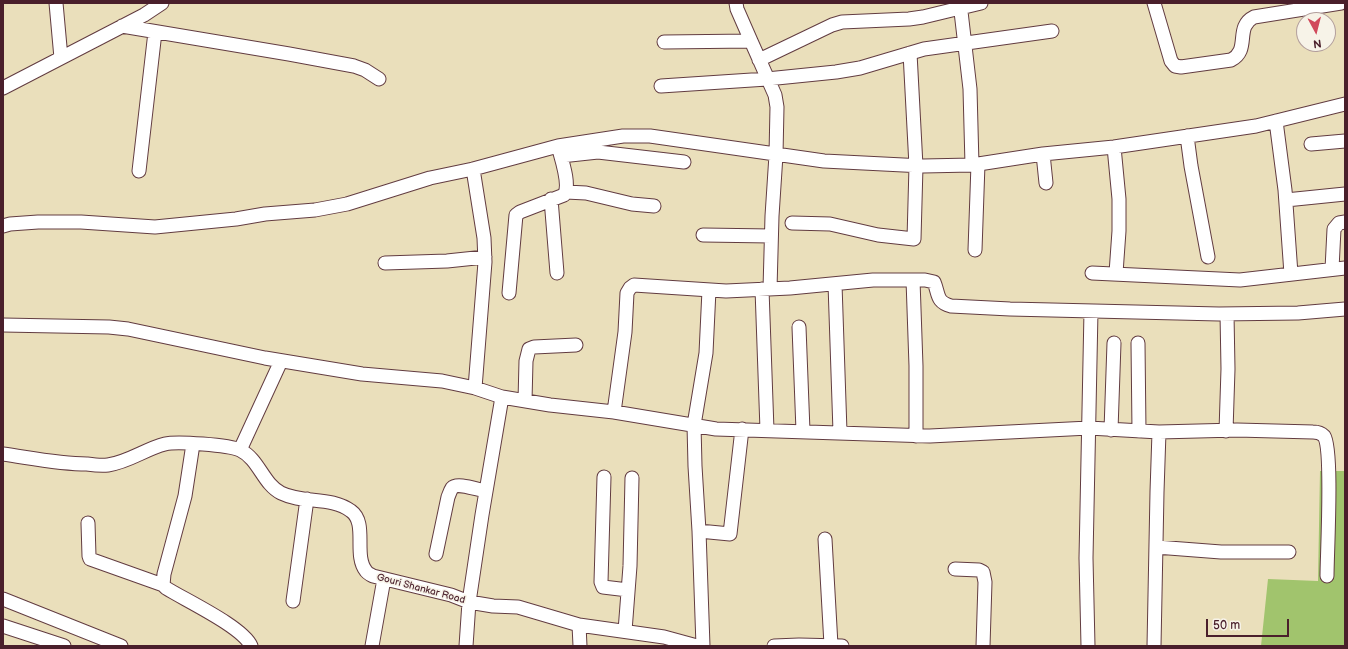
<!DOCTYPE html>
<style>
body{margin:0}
#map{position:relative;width:1348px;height:649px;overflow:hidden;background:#eadfbb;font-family:"Balsamiq Sans",sans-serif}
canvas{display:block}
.frame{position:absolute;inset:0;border:4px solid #4a1f2b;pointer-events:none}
.north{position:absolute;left:1296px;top:12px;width:40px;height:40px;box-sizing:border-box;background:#f7f3e8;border:1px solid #b29e9c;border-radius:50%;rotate:173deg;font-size:11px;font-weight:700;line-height:16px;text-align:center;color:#4a1f2b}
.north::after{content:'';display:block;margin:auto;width:14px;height:18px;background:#d1495b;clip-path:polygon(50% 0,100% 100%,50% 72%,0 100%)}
.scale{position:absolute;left:1206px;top:619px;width:83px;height:18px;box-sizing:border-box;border:2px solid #4a1f2b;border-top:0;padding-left:5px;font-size:12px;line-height:14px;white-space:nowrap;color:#4a1f2b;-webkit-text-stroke:3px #f7f3e8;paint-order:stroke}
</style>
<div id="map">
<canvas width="1348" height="649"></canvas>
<div class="frame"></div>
<div class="north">N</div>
<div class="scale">50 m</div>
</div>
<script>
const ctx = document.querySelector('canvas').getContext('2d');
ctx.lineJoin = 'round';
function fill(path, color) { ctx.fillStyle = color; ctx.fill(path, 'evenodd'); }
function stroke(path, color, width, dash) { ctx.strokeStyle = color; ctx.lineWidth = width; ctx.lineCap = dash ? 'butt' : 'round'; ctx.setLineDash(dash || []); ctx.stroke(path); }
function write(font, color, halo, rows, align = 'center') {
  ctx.font = font + ' "Balsamiq Sans",sans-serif'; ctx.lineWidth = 3; ctx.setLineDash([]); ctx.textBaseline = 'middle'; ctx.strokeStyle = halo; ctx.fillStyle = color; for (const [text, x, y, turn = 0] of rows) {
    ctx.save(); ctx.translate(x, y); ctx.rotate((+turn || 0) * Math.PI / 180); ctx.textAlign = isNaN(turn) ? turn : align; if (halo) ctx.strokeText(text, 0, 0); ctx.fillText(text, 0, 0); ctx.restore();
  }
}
fill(new Path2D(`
 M1320 471H1345V646H1261L1268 579 1318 581Z`), '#a1c46d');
const minor = new Path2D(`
 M56 3 61 58
 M736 3 737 9 751 41 775 95 777 107 776 155 772 216 770 289
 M960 3 970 89 972 165
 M1154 3 1171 61 1175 66 1181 67 1231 60C1251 50 1234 27 1254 17L1341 3
 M122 26 289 54 354 66 365 70 379 79
 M664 42 751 41
 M759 60 832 25 842 22 909 19 923 17 981 3
 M661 86 767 79 836 72 860 68 924 49 1052 31
 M3 88 144 15 162 3
 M1276 121 1285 190 1291 274
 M1187 136 1191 166 1208 257
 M1311 144 1345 141
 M1114 147 1119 199V231L1116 273
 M1043 154 1046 183
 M561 156 598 152 684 162
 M473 169 484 238 485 262 475 388
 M139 171 155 32
 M566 192 586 193 632 204 654 206
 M551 199 557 273
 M1286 200 1345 194
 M792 223 830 224 878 235 914 239 916 166 910 53
 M3 226 10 224 38 222H81L155 227 236 219 265 214 315 210 347 204 430 178 473 169 558 146 623 136H650L824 161 923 166 972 165 1043 154 1114 147 1256 126 1345 104
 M703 235 771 236
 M975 250 978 164
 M385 263 447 261 485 257
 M1332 269 1334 229 1339 223 1345 222
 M1092 273 1240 280 1345 268
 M913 280 916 366V436
 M835 284 840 432
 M762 289 767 430
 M509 293 516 215 520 212 564 195C571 185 561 158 558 146
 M3 325 109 327 128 329 265 358 362 374 442 381 475 388 502 397 550 405 614 412 716 429 930 436 1089 428 1159 432 1237 430 1313 432C1316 432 1321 433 1324 436 1333 449 1327 554 1327 576
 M799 327 803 431
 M1138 343 1139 431
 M525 401 526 361 529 349 534 347 576 345
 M614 412 625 332 627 293 630 288 634 285 726 291 790 288 873 280H925L934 282C939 294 936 302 951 306L1010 309 1219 314 1298 313 1345 309
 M1111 430 1114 343
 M1226 431 1228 369 1227 314
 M193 444 185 496 164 574 163 585 166 588C185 600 243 627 251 646
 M240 450 281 361
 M3 454C31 458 59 464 87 464 94 465 101 466 108 465 129 462 145 449 165 444 177 441 229 445 240 450 259 459 263 484 281 493 303 504 331 496 351 511 368 523 353 555 366 571 367 573 371 575 373 576L451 595 469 602 493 606 518 607 579 625 664 637 697 646
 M604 477 601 582 603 587 628 590
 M88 523 89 556 90 559 163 585
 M699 531 695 466 694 425 706 353 709 290
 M825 539 831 645
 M1156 547 1221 552H1289
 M436 554 448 497C449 495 450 491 452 488 457 482 478 490 486 491
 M955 569 979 570 983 572 985 582 983 646
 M3 599 121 646
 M293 601 307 499
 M579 625 580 646
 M3 626 64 646
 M625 631 630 566 632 478
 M372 646 384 579
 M466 646 469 602 482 515 502 397
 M703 646 699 531 730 534 742 429
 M774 646 799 645 842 646
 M1088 646 1086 558 1091 311
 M1154 646 1157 492 1159 432`);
stroke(minor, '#623c41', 15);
stroke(minor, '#fff', 13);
write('10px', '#4a1f2b', '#f7f3e8', [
 ["Gouri Shankar Road",421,589,15]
]);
</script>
